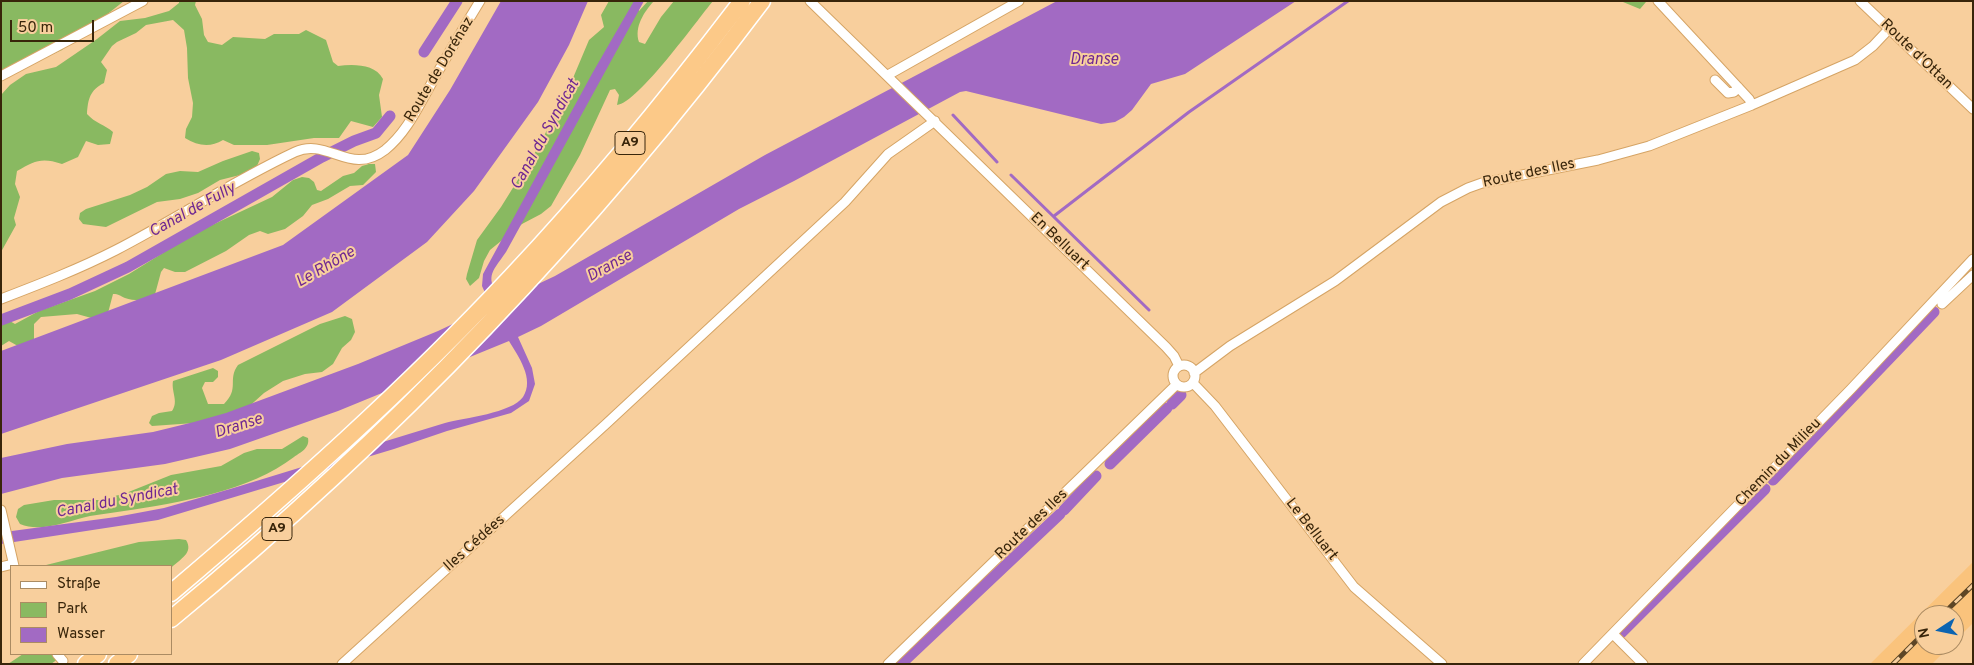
<!DOCTYPE html>
<meta charset="utf-8">
<style>
body{margin:0}
#map{position:relative;width:1974px;height:665px;overflow:hidden;background:#f8cf9d;font-family:Overpass,sans-serif}
canvas{display:block}
.frame{position:absolute;inset:0;border:2px solid #38250a;pointer-events:none}
.legend{position:absolute;left:10px;top:565px;width:162px;height:90px;box-sizing:border-box;background:#f8cf9d;border:1px solid #ab8b62;margin:0;padding:6px 9px;list-style:none;font-size:15px;color:#38250a}
.legend li{display:flex;align-items:center;gap:10px;height:25px}
.legend b{width:25px;border:1px solid #ab8b62}
.north{position:absolute;left:1914px;top:605px;width:50px;height:50px;box-sizing:border-box;background:#f8cf9d;border:1px solid #ab8b62;border-radius:50%;rotate:259deg;font-size:14px;font-weight:700;line-height:20px;text-align:center;color:#38250a}
.north::after{content:'';display:block;margin:auto;width:18px;height:22px;background:#0c64b1;clip-path:polygon(50% 0,100% 100%,50% 72%,0 100%)}
.scale{position:absolute;left:10px;top:20px;width:84px;height:22px;box-sizing:border-box;border:2px solid #38250a;border-top:0;padding-left:6px;font-size:15px;line-height:18px;white-space:nowrap;color:#38250a;-webkit-text-stroke:4px #f8cf9d;paint-order:stroke}
</style>
<div id="map">
<canvas width="1974" height="665"></canvas>
<div class="frame"></div>
<ul class="legend">
<li><b style="height:6px;background:#fff"></b>Straße</li>
<li><b style="height:14px;background:#89b961"></b>Park</li>
<li><b style="height:14px;background:#a26ac3"></b>Wasser</li>
</ul>
<div class="north">N</div>
<div class="scale">50 m</div>
</div>
<script>
const ctx = document.querySelector('canvas').getContext('2d');
ctx.lineJoin = 'round';
function fill(path, color) { ctx.fillStyle = color; ctx.fill(path, 'evenodd'); }
function stroke(path, color, width, dash) { ctx.strokeStyle = color; ctx.lineWidth = width; ctx.lineCap = dash ? 'butt' : 'round'; ctx.setLineDash(dash || []); ctx.stroke(path); }
function write(font, color, halo, rows, align = 'center') {
  ctx.font = font + ' Overpass,sans-serif'; ctx.lineWidth = 4; ctx.setLineDash([]); ctx.textBaseline = 'middle'; ctx.strokeStyle = halo; ctx.fillStyle = color; for (const [text, x, y, turn = 0] of rows) {
    ctx.save(); ctx.translate(x, y); ctx.rotate((+turn || 0) * Math.PI / 180); ctx.textAlign = isNaN(turn) ? turn : align; if (halo) ctx.strokeText(text, 0, 0); ctx.fillText(text, 0, 0); ctx.restore();
  }
}
fill(new Path2D(`
 M1973 562V623L1954 642V615H1924V645H1951L1932 664H1870Z`), '#fac37c');
fill(new Path2D(`
 M1 1H124L62 50 1 77Z
 M179 1H196L195 5 202 19 204 35 208 42 222 45 233 37 265 39 274 34H299L306 30 326 40 333 62 338 66C354 64 375 64 383 79L379 95 382 117 373 127 351 121 339 138H314L267 145H234L223 140C210 148 198 146 185 138L186 129 192 117 193 103 188 78 187 48 184 30 173 20 146 25 136 33 117 42 112 46 101 62 107 70 104 83C90 90 88 99 87 114 95 123 105 125 113 132L110 144 98 145 86 141 78 157 62 164C41 157 35 161 17 171L15 184 20 197 14 218 16 225 1 252V95L10 85 26 74 56 67 97 39 120 21 145 18 169 11 179 3Z
 M609 1H635L639 11 648 1H654C644 12 634 27 639 42L645 44 661 17 674 1H713C697 20 638 103 617 105L619 95 615 89 610 90 580 155 551 206 541 214 522 224 490 250 484 261 479 278 470 286 466 279 467 274 477 240 501 207 539 146 573 78 589 40 604 27 601 15Z
 M1645 1 1646 2 1640 9 1623 2Z
 M252 151 259 153 260 159 257 166 244 174 220 180 198 193 180 199 157 202 106 227 83 224 79 219 80 213 86 209 130 195 147 187 166 174 180 171 198 172 223 161Z
 M369 164H375L376 172 363 185 350 186 328 199 312 205 303 216 285 229 268 234 260 231 249 235 226 251 185 272H175L164 268 161 272 154 298C144 301 134 301 125 298 120 296 119 294 113 294L108 313 95 319 77 314 41 317 34 324V346L25 350 9 341 1 346V320H8L15 324 39 311 95 291 129 274 195 233 272 197 293 180 302 177 309 178 314 182 317 190 321 191 343 176 354 173 362 166Z
 M345 316 352 319 355 332 351 340 342 348 333 364 322 372 305 374 283 381 264 393 244 411 209 422 152 426 149 423 152 416 159 413 172 411C179 401 171 392 173 381L213 368 218 371V377L213 382H205L202 388 208 404H224C240 388 227 380 238 365L320 324Z
 M303 436 308 438C310 448 301 452 294 457 250 491 178 503 124 511 113 513 101 514 90 516 68 521 41 533 20 524L16 517 18 509 24 505 54 500H100L126 493 171 475 221 466 244 453 257 449H282Z
 M179 539 186 540C194 553 180 559 171 568L42 566 139 542Z
 M23 654H65L51 664H8Z`), '#89b961');
fill(new Path2D(`
 M501 1H588L569 45 538 102 474 191 427 242 332 312 221 360 1 434V351L283 245 408 155 450 90Z
 M634 1H644L506 252C490 275 486 275 500 302L555 276 765 155 1057 1H1296L1185 74 1151 84 1132 110 1124 117 1115 122 1101 124 966 91 960 92 794 181 739 209 541 326 518 337 532 368 535 384 529 401 511 413 447 431 394 449 158 520 1 544V534L12 531 116 517 164 508C258 482 351 451 445 423 464 418 512 413 523 397 535 379 518 356 509 341L338 411 230 449 165 464 62 478 1 494V458L67 444 153 432 194 422 226 413 358 364 438 331 491 306 482 286 483 274 593 72Z`), '#a26ac3');
stroke(new Path2D(`
 M953 115 997 162
 M1011 175 1149 310
 M1054 216 1189 112 1348 1`), '#a26ac3', 3);
stroke(new Path2D(`
 M424 52 457 1
 M1 320 70 294 128 267 322 157 354 141 376 133 390 116
 M1172 404 1181 395
 M1110 464 1167 408
 M1773 480 1934 312
 M1064 510 1096 476
 M1621 633 1765 489
 M901 664 1060 514`), '#a26ac3', 11);
const street = new Path2D(`
 M810 1 1166 347 1174 356 1179 366
 M1658 1 1749 99 1752 105
 M1860 1 1973 109
 M888 75 1019 1
 M1 76 143 1
 M1715 80 1728 93 1734 92 1738 87
 M1 299C40 284 79 269 116 250 176 219 233 181 295 152 328 137 350 177 385 150 406 133 417 109 430 86 446 57 463 29 480 1
 M1942 304 1973 275
 M1173 376a11 11 0 1 1 22 0a11 11 0 1 1-22 0Z
 M1194 373 1230 346 1335 281 1441 202 1468 188 1482 183 1598 160 1649 146 1752 105 1855 60 1873 46 1889 29
 M1193 383 1215 406 1354 587 1442 664
 M1 510 14 566
 M1 567 13 564
 M1613 634 1643 664
 M57 654 63 661
 M342 664 606 424 845 202 888 154 935 121
 M888 664 1176 385
 M1583 664 1851 389 1973 259`);
const highway = new Path2D(`
 M171 593C289 493 405 390 511 277 593 190 669 97 742 1
 M171 619C392 437 590 230 762 1
 M86 664 98 654
 M117 664 129 654`);
stroke(street, '#d5a465', 11);
stroke(highway, '#fff', 19);
stroke(street, '#fff', 9);
stroke(highway, '#fcc988', 16);
const rail = new Path2D(`
 M1942 615 1973 585
 M1893 664 1924 633`);
stroke(rail, '#5d4626', 5);
stroke(rail, '#f8cf9d', 3, [9]);
for (const [x, y, w] of [
 [630,143,30],
 [277,529,30]
]) { const box = new Path2D(); box.roundRect(x - w / 2, y - 11.5, w, 23, 4); ctx.fillStyle = '#f8cf9d'; ctx.fill(box); stroke(box, '#38250a', 1); }
write('bold 14px', '#38250a', null, [
 ["A9",630,143],
 ["A9",277,529]
]);
write('15px', '#38250a', '#f8cf9d', [
 ["Route d'Ottan",1916,55,44],
 ["Route de Dorénaz",440,70,-59],
 ["Route des Iles",1529,174,-12],
 ["En Belluart",1059,242,44],
 ["Chemin du Milieu",1779,463,-46],
 ["Route des Iles",1032,525,-44],
 ["Le Belluart",1311,530,52],
 ["Iles Cédées",475,544,-42]
]);
write('italic 16px', '#6f2792', '#f8cf9d', [
 ["Dranse",1094,61],
 ["Canal du Syndicat",546,135,-61],
 ["Canal de Fully",193,211,-29],
 ["Dranse",610,267,-29],
 ["Le Rhône",326,268,-30],
 ["Dranse",239,427,-18],
 ["Canal du Syndicat",117,502,-11]
]);
</script>
